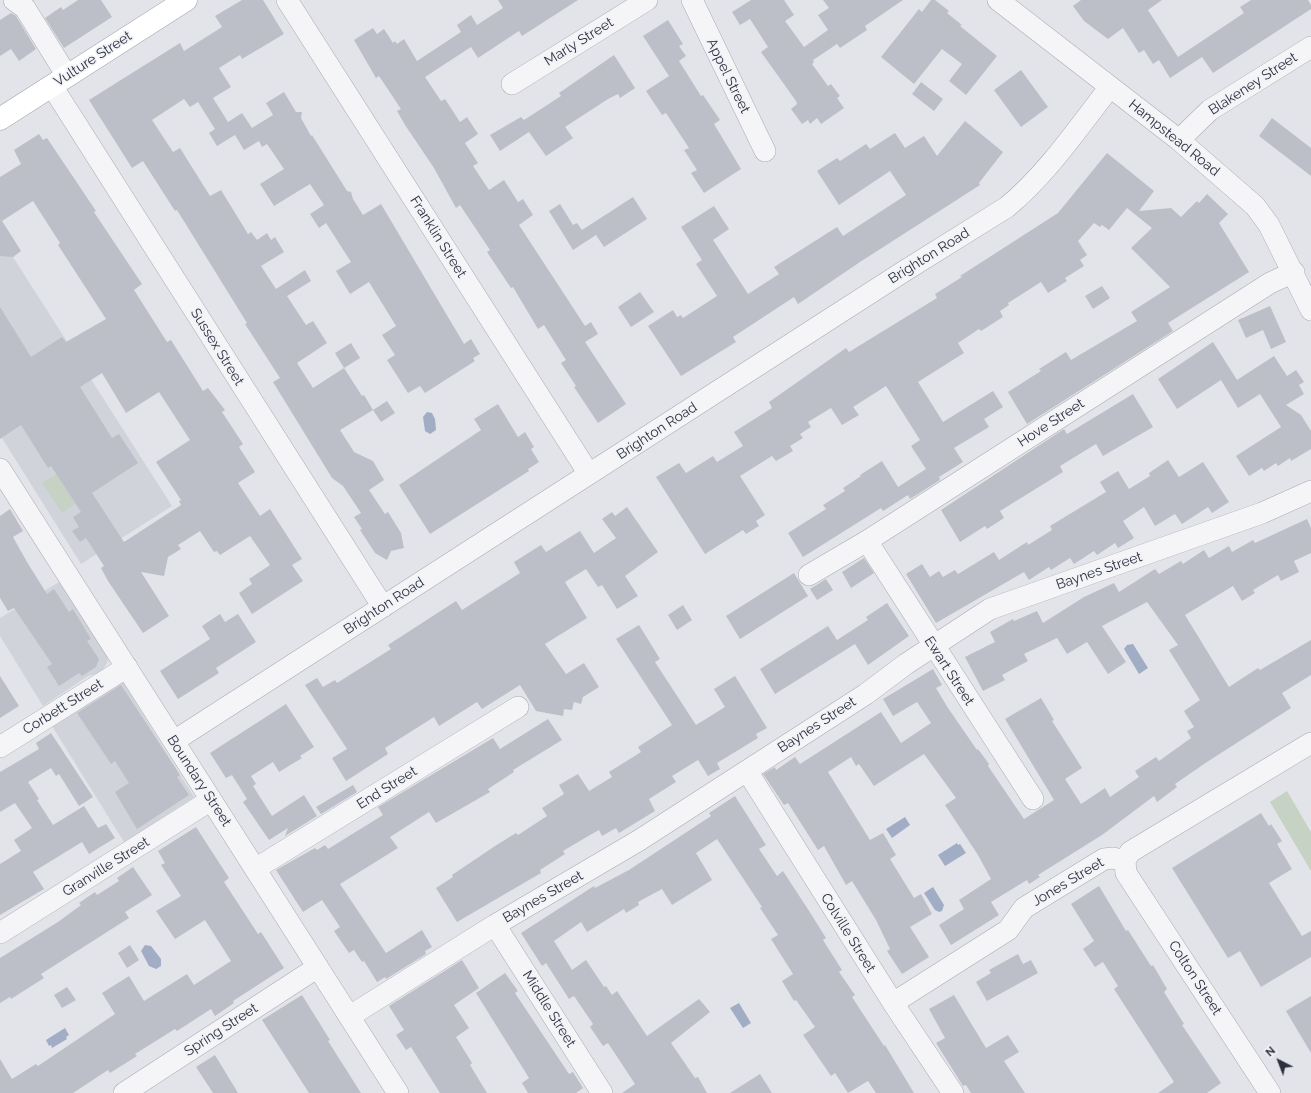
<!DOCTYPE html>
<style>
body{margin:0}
#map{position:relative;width:1311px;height:1093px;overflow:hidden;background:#e2e4e9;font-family:Raleway,sans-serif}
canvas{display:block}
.north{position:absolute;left:1259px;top:1041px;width:40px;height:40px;-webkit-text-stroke:3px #f2f3f7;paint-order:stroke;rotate:318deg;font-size:11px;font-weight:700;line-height:16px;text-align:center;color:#2c303f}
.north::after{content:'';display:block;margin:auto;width:14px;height:18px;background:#2c303f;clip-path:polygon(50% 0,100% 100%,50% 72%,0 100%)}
</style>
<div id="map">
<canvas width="1311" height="1093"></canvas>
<div class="north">N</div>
</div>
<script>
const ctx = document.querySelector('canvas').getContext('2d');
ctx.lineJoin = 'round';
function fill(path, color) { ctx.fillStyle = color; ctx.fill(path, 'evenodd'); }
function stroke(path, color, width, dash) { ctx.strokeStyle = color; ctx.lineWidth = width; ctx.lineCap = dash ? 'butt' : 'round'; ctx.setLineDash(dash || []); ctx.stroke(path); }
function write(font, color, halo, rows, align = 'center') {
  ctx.font = font + ' Raleway,sans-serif'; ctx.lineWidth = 3.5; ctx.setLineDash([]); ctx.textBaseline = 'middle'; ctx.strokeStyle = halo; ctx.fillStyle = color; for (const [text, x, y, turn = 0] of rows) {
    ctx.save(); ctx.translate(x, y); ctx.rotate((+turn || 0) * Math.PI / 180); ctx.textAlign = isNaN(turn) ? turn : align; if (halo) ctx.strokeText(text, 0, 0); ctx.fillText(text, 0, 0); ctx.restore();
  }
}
fill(new Path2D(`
 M0 218 21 251 13 257 172 506 81 564 0 435Z
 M59 582 107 656 108 661 102 672 88 676 43 706 0 636V618Z
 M122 681 194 797 124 842 52 726Z`), '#d1d3db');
fill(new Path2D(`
 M56 474 75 504 62 513 42 483Z
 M1287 791 1311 832V871L1270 802Z`), '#c6d2c4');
fill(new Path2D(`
 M427 412 432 413 435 419 436 430 430 434 425 431 423 417Z
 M1133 644 1148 668 1139 674 1124 649 1127 645Z
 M905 817 910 825 892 838 886 829Z
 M957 843 958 845 960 844 966 853 945 866 938 855Z
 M933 887 944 905 942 911 939 912 935 910 924 893Z
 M145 945 151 946 161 959V966L156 969 149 966 141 951Z
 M739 1003 751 1023 743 1028 730 1008Z
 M65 1028 69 1035 66 1037 67 1039 52 1048 51 1045 49 1046 46 1040Z`), '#a1adc5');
fill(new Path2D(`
 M78 0H101L112 17 64 48 45 18 61 7 63 10Z
 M242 0H263L284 34 242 59 240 55 219 68 231 87 213 98 228 122 242 113 252 128 273 115 266 103 284 92 296 112H302L301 118 311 136 312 135 347 191 351 192 353 199 363 215 381 204 464 344 471 339 480 354 473 358 475 361 425 393 420 386 408 393 387 360 395 355 382 335 396 326 369 282 350 294 336 271 351 262 326 223 319 228 310 214 324 205 310 184 274 206 260 184 284 169 267 144 262 147 259 141 244 150 235 135 217 146 209 133 215 129 198 102 190 107 184 99 152 120 173 152 180 148 210 196 221 190 248 234 251 232 257 240 267 233 271 240 275 237 284 252 261 266 276 289 305 270 311 281 287 296 306 325 313 321 327 343 297 363 313 388 344 368 362 396 364 395 373 410 340 430 354 452 373 461 384 480 369 490 385 514 388 512 401 533 404 548 391 551 387 560 375 553 360 530 362 529 354 517 361 513 343 486 332 478 273 382 280 378 245 324 247 323 177 210 175 211 143 161 132 168 89 100 180 43 184 51 222 27 215 16Z
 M498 0H578L522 36 519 31 478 58 471 47 425 77 441 101 445 99 460 122 467 117 478 134 465 143 478 163 473 166 489 190 504 180 518 202 523 199 533 215 519 225 585 326 591 322 598 334 585 342 626 404 598 423 574 387 576 386 561 363 566 360 544 325 538 329 513 287 511 288 487 252 490 250 460 205 456 208 434 168 405 125 397 111 401 109 379 76 376 78 354 40 373 28 377 34 384 29 393 43 395 41 397 44 404 39 417 61 461 32 457 25 471 15 477 25 503 8Z
 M751 0H784L794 15 785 21 804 47 828 30 818 15 829 8 823 0H903L865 26 867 30 840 48 837 44 813 60 814 62 812 64 828 86 831 84 840 96 837 98 844 108 821 124 817 118 810 124 808 120 802 124 791 109 797 104 796 101 761 52 768 47 750 19 740 25 732 12Z
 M931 0H935L949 11 947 13 962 25 960 26 997 56 966 95 949 81 962 64 942 49 914 84 881 57 919 9 922 12Z
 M1081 0H1162L1148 10 1178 57 1244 13 1240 7 1251 0H1308L1311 5V9L1213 73 1202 57 1170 78 1159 60 1153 64 1144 50 1139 53 1123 28 1108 39 1084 21 1073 6Z
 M11 13 16 16 36 49 19 61 11 49 0 56V20Z
 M668 20 683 44 679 46 686 56 679 61 701 96 703 95 720 120 714 124 741 169 704 193 691 173 697 170 684 150 689 148 666 113 662 115 646 91 669 76 643 36Z
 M614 55 635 88 620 98 618 94 608 99 565 127 573 138 546 156 529 132 500 151 490 135 521 117 524 120 561 96 559 93Z
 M1021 70 1048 107 1021 127 994 90Z
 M921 82 943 99 934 111 912 94Z
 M1272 118 1311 148V176L1259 136Z
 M965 121 1003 152 979 183 980 185 860 262 798 304 794 297 733 337 736 342 681 376 648 326 673 310 677 317 681 315 683 318 717 296 696 264 702 260 681 227 714 206 729 229 713 240 748 294 779 274 774 267 837 227 843 236 906 195 890 171 839 205 817 171 837 158 840 161 866 144 870 149 895 133 905 148 924 136 937 156Z
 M39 134 43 140 47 138 96 211 94 212 142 284 134 290 167 342 171 340 203 391 208 388 225 410 222 412 243 444 239 447 255 472 238 483 260 516 270 509 302 559 292 565 303 581 252 614 239 593 252 584 249 579 270 565 250 536 220 555 217 551 214 552 200 531 178 545 181 549 168 557 164 576 141 572 169 616 143 633 108 581 101 568 104 566 86 538 80 542 72 531 79 527 73 517 81 512 51 466 48 468 21 425 0 439V307L31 357 62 337 66 342 106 319 58 245 60 243 33 201 2 221 21 251 13 257 0 256V177L21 164 14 150ZM102 373 126 413 159 392 190 440 156 462 181 500 179 501 181 505 124 542 92 493 138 463 119 434 112 438 80 387Z
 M1107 153 1154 191 1139 211 1171 208 1181 217 1197 201 1199 203 1207 194 1228 214 1219 223 1249 272 1168 323 1173 331 1027 424 1008 392 1041 371 1039 369 1066 352 1071 360 1137 321 1131 312 1170 287 1131 248 1152 228 1127 208 1109 230 1102 225 1100 227 1094 223 1078 241 1087 255 1080 260 1084 266 1065 278 1067 281 1048 293 1041 282 1008 303 1009 305 1000 311 1003 317 981 331 979 329 958 343 964 353 918 382 943 422 993 391 1003 407 984 419 989 427 954 448 963 462 939 477 940 480 910 499 908 495 883 511 881 508 803 557 788 533 826 509 823 505 845 491 843 488 861 476 860 475 882 461 898 487 926 469 911 446 920 440 886 386 853 407 859 415 842 425 831 408 808 422 811 427 800 434 803 438 790 446 793 451 776 461 772 456 740 476 765 515 756 521 759 526 746 534 743 530 705 554 656 477 679 463 686 473 713 456 717 462 743 446 734 432 772 408 769 402 846 348 849 352 937 298 935 294 962 277 960 276 1058 213Z
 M633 197 647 219 604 247 596 235 573 250 549 211 560 204 573 225 577 223 582 230Z
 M1102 286 1110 298 1093 309 1085 296Z
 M640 292 654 312 631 327 618 307Z
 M1270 306 1286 342 1271 349 1263 330 1246 338 1238 320Z
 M1213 342 1237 380 1274 356 1287 376 1296 370 1304 382 1299 385 1304 394 1286 405 1301 415 1311 431V449L1291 461 1290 458 1278 466 1276 463 1264 471 1262 468 1249 476 1236 456 1281 427 1260 394 1238 408 1221 380 1177 409 1158 379Z
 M351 343 360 358 344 368 335 353Z
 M1133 394 1153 427 1103 456 1096 444 1060 466 1063 472 1000 511 1004 518 987 529 985 526 960 542 941 510 1064 429 1067 434Z
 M387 401 395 413 381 422 373 410Z
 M498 404 518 437 525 432 534 447 531 449 539 462 528 469 529 471 430 534 399 485 481 430 474 419Z
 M1168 460 1179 477 1203 462 1229 502 1212 513 1208 507 1182 524 1175 514 1155 526 1144 507 1123 521 1134 538 1118 548 1115 543 1097 555 1094 551 1074 564 1070 558 1051 570 1049 567 1029 580 1024 572 936 623 906 574 922 564 930 577 939 571 943 577 955 570 958 574 994 552 999 560 1027 542 1028 545 1052 530 1050 526 1106 492 1100 482 1118 471 1129 489 1150 476 1149 473Z
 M627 507 658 552 625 576 638 596 617 609 602 585 598 587 586 569 565 582 587 618 545 644 566 674 584 663 599 687 583 697 581 704 574 702 572 710 564 709 563 716 536 711 520 685 482 709 477 702 439 726 434 717 385 748 388 754 346 781 332 758 347 749 305 685 317 678 323 687 335 680 337 683 391 649 388 645 456 601 462 610 520 573 514 562 541 545 546 552 580 531 594 553 616 538 602 519 612 512 615 516Z
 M10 509 23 531 13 537 27 562 47 594 54 589 69 612 73 609 91 639 87 641 99 659 96 667 82 676 79 673 59 686 47 667 52 664 14 608 8 611 0 598V516Z
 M1307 519 1311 528V553L1294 561 1299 572 1281 581 1278 575 1253 590 1255 593 1242 601 1233 586 1185 615 1229 687 1258 668 1260 670 1311 640V675L1282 693 1291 708 1207 762 1175 784 1177 787 1157 802 1154 796 1102 835 1038 875 1040 877 1029 884 1027 880 991 902 999 915 951 945 939 925 964 909 959 900 991 879 978 855 945 805 956 798 924 754 874 786 859 764 856 766 851 757 828 772 870 840 883 833 896 855 890 859 914 898 921 894 932 914 910 927 929 957 902 974 887 951 890 949 876 920 852 881 846 885 824 846 818 850 788 803 784 805 763 774 775 767 776 770 795 757 800 764 881 712 901 743 931 723 917 702 893 716 883 699 933 669 942 685 936 688 948 708 977 750 978 749 989 764 988 766 1024 819 1054 800 1005 719 1041 698 1054 720 1052 721 1082 768 1065 779 1081 804 1105 788 1110 797 1139 777 1135 771 1156 757 1159 761 1191 738 1187 731 1194 727 1184 711 1200 700 1169 650 1178 645 1147 602 1102 626 1126 662 1108 674 1087 642 1067 654 1057 638 1024 654 1028 661 1002 675 1005 680 983 691 965 657 995 642 990 632 1013 619 1014 621 1037 611 1043 623 1084 597 1114 583 1119 592 1155 569 1159 574 1181 561 1183 564 1204 550 1209 558 1229 546 1232 552 1253 540 1255 543Z
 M864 558 874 573 851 588 842 572Z
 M794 573 808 596 740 639 726 616Z
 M826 579 833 590 817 600 810 589Z
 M887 603 909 636 868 665 855 644 775 694 760 669 828 626 837 640 868 620 866 617Z
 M683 605 692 620 677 630 668 615Z
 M220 614 225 622 238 614 256 642 216 668 219 673 178 699 160 671 210 639 202 626Z
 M639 625 660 659 655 662 696 725 725 707 714 689 735 676 767 728 756 734 758 738 717 763 720 769 708 776 698 760 672 776 676 782 649 799 655 811 619 833 616 828 602 836 599 830 590 835 563 851 565 854 540 870 541 873 457 922 436 888 453 877 452 875 495 846 516 833 518 835 547 816 542 808 564 794 559 785 578 774 589 791 612 777 609 772 641 752 638 747 672 725 616 639Z
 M0 676 19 706 0 718Z
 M121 685 180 775 177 777 189 795 137 829 115 792 129 783 115 761 111 764 77 713Z
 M286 704 314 747 300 756 302 758 279 772 273 762 251 776 256 784 253 786 272 816 304 795 317 816 285 836 288 828 269 840 243 802 247 799 232 775 226 778 210 753Z
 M548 719 562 740 513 770 514 772 488 789 490 792 436 823 429 812 390 837 398 848 340 884 386 953 422 930 432 947 425 951 426 954 386 979 385 977 377 982 364 961 362 962 354 950 349 953 334 931 340 927 322 900 303 912 276 870 315 848 317 850 325 845 328 849 383 815 378 807 493 738 500 749Z
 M51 733 93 797 79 806 59 774 56 776 51 768 28 782 39 799 37 800 53 825 84 806 98 828 106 824 115 838 89 854 82 842 33 872 44 889 0 915V864L21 851 14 840 32 828 15 803 0 812V772L39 749 36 743Z
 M353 785 357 792 321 814 316 807Z
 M735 796 766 845 759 849 777 876 783 871 811 914 826 938 823 940 842 970 839 972 855 995 852 997 884 1046 885 1045 914 1093H876L868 1081 848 1093 835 1073 831 1076 803 1035 815 1027 796 1000 794 1001 782 981 793 974 771 939 778 935 760 908 762 907 717 839 696 853 712 880 672 905 662 889 638 902 639 905 626 913 624 909 587 932 581 922 554 941 572 970 586 960 604 987 606 986 612 995 617 991 647 1036 699 999 710 1012 671 1043 695 1078 698 1077 707 1093H622L635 1084 608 1043 603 1046 590 1027 593 1024 574 996 569 999 546 963 542 966 521 933 594 886 595 888 629 870 711 816 709 813Z
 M1261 813 1269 826 1271 824 1282 841 1277 844 1292 869 1269 883 1302 936 1311 931V957L1261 987 1240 951 1228 958 1172 868Z
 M196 827 229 878 224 882 258 934 261 932 284 968 233 1001 234 1003 215 1016 211 1009 177 1031 175 1029 135 1054 137 1056 110 1073 108 1070 73 1093H0V1059L12 1079 36 1064 38 1066 115 1014 102 993 129 976 144 1001 187 974 194 985 231 961 205 920 175 939 156 911 181 896 161 865 165 863 158 851Z
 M133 867 152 895 125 912 129 918 41 974 44 978 11 999 10 997 0 1003V958L58 922 81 905 79 903 95 892 97 895 119 881 117 878Z
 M1099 886 1126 931 1128 930 1151 966 1153 965 1167 989 1164 992 1184 1024 1182 1025 1221 1083 1207 1093H1158L1174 1082 1114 989 1118 986 1103 962 1095 967 1083 949 1094 941 1071 904Z
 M130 945 139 960 127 968 118 953Z
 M1018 954 1023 964 1031 960 1038 973 987 1001 976 982 991 973 989 970Z
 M462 960 479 988 454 1005 469 1028 456 1037 472 1063 470 1065 487 1093H440L411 1047 406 1050 396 1035 404 1030 389 1006Z
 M505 973 518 991 515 993 569 1074 573 1072 583 1088 576 1093H528L522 1083 529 1078 476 993Z
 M67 987 76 1000 62 1008 54 995Z
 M302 995 330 1040 328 1041 361 1093H309L262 1020Z
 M954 995 986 1048 1008 1035 1019 1052 1004 1061 1025 1093H971L966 1085 963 1086 936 1043 945 1038 929 1009Z
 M1311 996V1053L1286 1011Z
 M215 1055 238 1093H213L196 1067Z
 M760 1074 772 1093H730Z`), '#bdbfc8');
const minor = new Path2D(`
 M14 0 25 8 67 76
 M287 0 589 474
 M692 0 765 151
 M998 0 1179 140 1255 206 1269 225 1311 310
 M512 84 647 0
 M52 86 383 607
 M1179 140 1210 110 1311 47
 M0 469 398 1093
 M867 541 1033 799
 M809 575 867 541 1270 283 1294 272
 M174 741 906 270 1007 207C1047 174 1078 128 1110 87
 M0 747 127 667
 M747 771 893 1003 953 1093
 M1125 861 1126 873 1270 1093
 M1125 861 1130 852 1311 743
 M255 869 518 707
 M495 925 602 1093
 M0 933 211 800
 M893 1003 1008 930 1024 908 1104 859 1113 858 1125 861
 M350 1016 495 925 638 841 866 694 906 664 990 609 1262 513 1311 491
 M124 1093 318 967`);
const major = new Path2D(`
 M0 119 186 0`);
stroke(minor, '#a8aab3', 22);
stroke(major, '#a3a7b4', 23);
stroke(minor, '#f5f5f8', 21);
stroke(major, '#fff', 22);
write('14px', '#2c303f', '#f2f3f7', [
 ["Marly Street",579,42,-32],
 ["Vulture Street",93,59,-33],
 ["Appel Street",728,76,64],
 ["Blakeney Street",1253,84,-33],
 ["Hampstead Road",1174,138,39],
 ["Franklin Street",438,237,58],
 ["Brighton Road",929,256,-32],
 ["Sussex Street",217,347,58],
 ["Hove Street",1051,423,-33],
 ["Brighton Road",657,431,-33],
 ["Baynes Street",1099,571,-19],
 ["Brighton Road",384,606,-33],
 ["Ewart Street",949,671,57],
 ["Corbett Street",63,707,-32],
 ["Baynes Street",817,725,-33],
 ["Boundary Street",199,781,57],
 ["End Street",387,788,-32],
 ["Granville Street",106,867,-32],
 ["Jones Street",1068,882,-31],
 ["Baynes Street",543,897,-30],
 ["Colville Street",848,933,58],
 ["Colton Street",1195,978,57],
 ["Middle Street",549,1009,58],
 ["Spring Street",221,1030,-33]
]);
</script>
